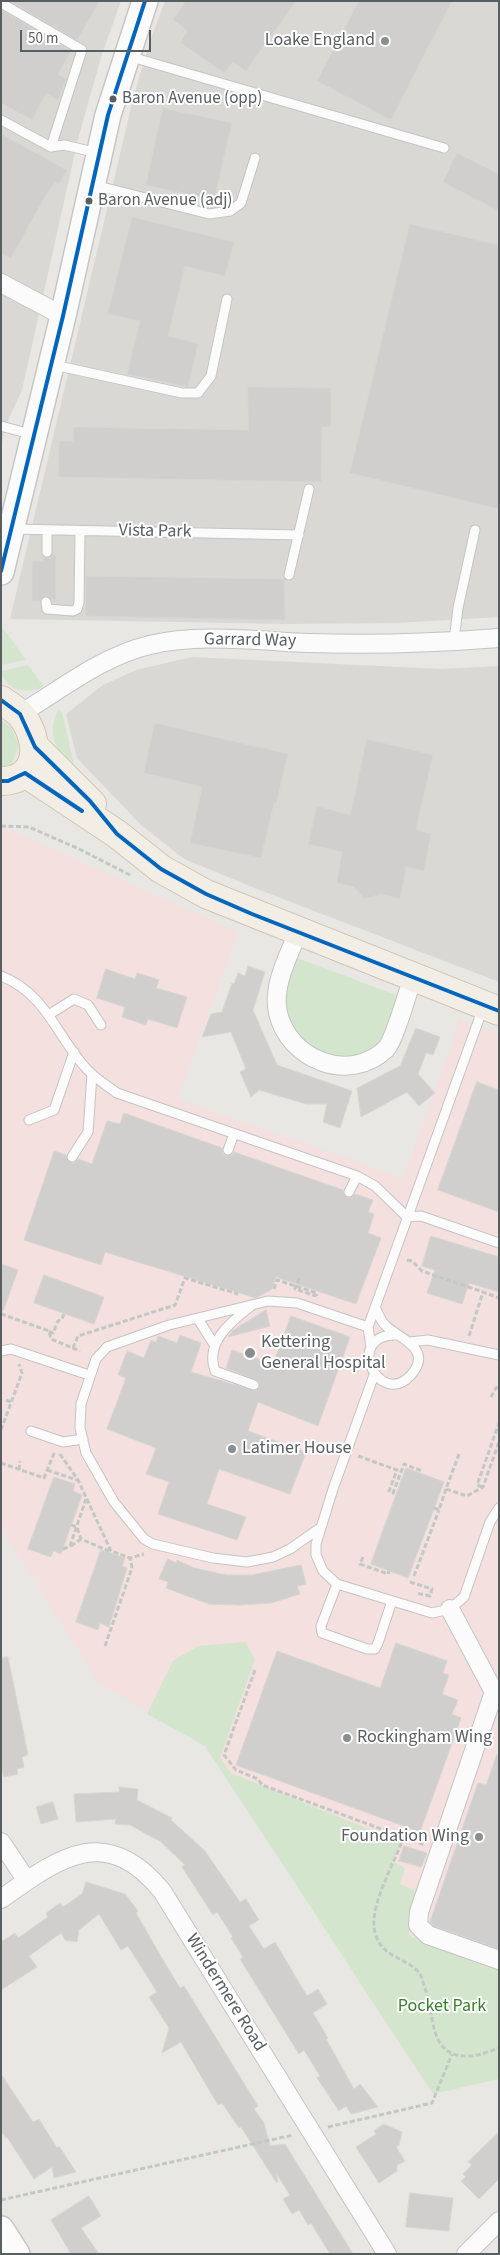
<!DOCTYPE html>
<style>
body{margin:0}
#map{position:relative;width:500px;height:2255px;overflow:hidden;background:#e9e7e3;font-family:"Source Sans 3",sans-serif}
canvas{display:block}
.frame{position:absolute;inset:0;border:2px solid #595e61;pointer-events:none}
.scale{position:absolute;left:20px;top:30px;width:131px;height:22px;box-sizing:border-box;border:2px solid #595e61;border-top:0;padding-left:6px;font-size:15px;line-height:18px;white-space:nowrap;color:#595e61;-webkit-text-stroke:4px #fff;paint-order:stroke}
</style>
<div id="map">
<canvas width="500" height="2255"></canvas>
<div class="frame"></div>
<div class="scale">50 m</div>
</div>
<script>
const ctx = document.querySelector('canvas').getContext('2d');
ctx.lineJoin = 'round';
function fill(path, color) { ctx.fillStyle = color; ctx.fill(path, 'evenodd'); }
function stroke(path, color, width, dash) { ctx.strokeStyle = color; ctx.lineWidth = width; ctx.lineCap = dash ? 'butt' : 'round'; ctx.setLineDash(dash || []); ctx.stroke(path); }
function write(font, color, halo, rows, align = 'center') {
  ctx.font = font + ' "Source Sans 3",sans-serif'; ctx.lineWidth = 4; ctx.setLineDash([]); ctx.textBaseline = 'middle'; ctx.strokeStyle = halo; ctx.fillStyle = color; for (const [text, x, y, turn = 0] of rows) {
    ctx.save(); ctx.translate(x, y); ctx.rotate((+turn || 0) * Math.PI / 180); ctx.textAlign = isNaN(turn) ? turn : align; if (halo) ctx.strokeText(text, 0, 0); ctx.fillText(text, 0, 0); ctx.restore();
  }
}
fill(new Path2D(`
 M1 1H121L102 54 78 139 22 390 5 427 1 449Z
 M165 1H499V617L396 623 285 624 10 619 134 95 150 41Z
 M192 657 441 669 499 666V982L257 889 184 859 140 824 77 758 66 714 103 685 136 670Z`), '#dad8d4');
fill(new Path2D(`
 M1 826 238 932 178 1099 403 1178 456 1032 459 1019 499 1034V2079L433 2094 205 1746 99 1683 1 1528Z`), '#f3e0df');
fill(new Path2D(`
 M1 629H4L26 660 1 665Z
 M28 665 44 687C27 694 6 691 1 671Z
 M59 709 62 712 74 764 70 767C55 749 46 731 59 709Z
 M1 719 11 728 19 744 12 764 1 767Z
 M295 957 401 997 385 1037 377 1045 360 1056 325 1057 295 1038 282 1002Z
 M245 1642 255 1659 220 1758 231 1773 400 1842 394 1862 405 1868 400 1884 421 1893 408 1935 499 1967V2079L433 2094 205 1746 147 1714 173 1661 198 1646Z`), '#d3e6cd');
const building = new Path2D(`
 M10 1H100L77 40Z
 M186 1H296L246 71 233 62 224 73 180 42 188 31 173 20Z
 M359 1H452L391 120 317 81Z
 M1 10 71 51 58 74 66 79 58 100 46 93 32 120 1 103Z
 M163 108 232 123 214 200 146 185Z
 M1 134 67 170 59 184 56 182 48 191 11 258 1 253Z
 M457 153 499 174V211L443 182Z
 M132 217 234 242 225 276 185 266 168 336 198 344 188 387 127 374 140 321 108 314Z
 M410 224 499 245V509L350 473Z
 M248 387 331 388V427H322L321 482 58 477 59 441H73L74 427 248 430Z
 M53 554H56V601L46 596 40 601H32V561H43V557L50 558Z
 M86 576 284 579 285 620 86 616Z
 M155 723 288 754 276 804 274 803 261 858 190 843 202 787 144 773Z
 M367 739 433 755 416 829 431 834 424 871 406 867 400 899 381 894 365 899 354 887 337 883 342 852 308 844 317 806 350 815Z
 M248 966 265 972 253 1010 277 1065 352 1091 340 1128 323 1122 327 1104H306L259 1090 251 1097 240 1072 246 1069 231 1032 202 1037 211 1014 222 1012 232 983 234 984 238 973 245 976Z
 M106 969 135 979 137 973 159 980 156 988 187 997 177 1028 148 1019 146 1025 122 1017 125 1007 97 998Z
 M416 1028 440 1037 433 1055 426 1053 418 1074 435 1093 419 1106 407 1092 361 1117 357 1088 400 1066Z
 M477 1082 499 1090V1212L438 1190Z
 M124 1113 222 1148 223 1154 226 1156 232 1155 234 1152 343 1190 344 1195 347 1198 352 1197 355 1194 373 1200 368 1212 374 1214 368 1233 381 1238 356 1304 276 1277 272 1289 256 1298 105 1252 101 1265 24 1240 54 1151 66 1155 69 1162 74 1163 78 1159 92 1164 107 1121 120 1124Z
 M431 1236 499 1257V1292L469 1283 462 1304 427 1293 435 1270 422 1266Z
 M1 1264 18 1270 3 1311H1Z
 M44 1275 104 1297 94 1324 34 1303Z
 M266 1310 270 1326 228 1337 232 1331Z
 M291 1316 350 1337 318 1426 258 1402 248 1431 306 1452 290 1494 219 1469 207 1504 246 1517 237 1540 158 1514 169 1482 146 1474 156 1448 107 1429 126 1378 118 1375 127 1351 144 1358 151 1340 156 1342 158 1336 177 1343 180 1335 201 1343 191 1372 256 1391 260 1387 258 1381 226 1368 232 1350 273 1364Z
 M406 1468 444 1482 408 1578 371 1564Z
 M54 1477 75 1484 73 1491 82 1495 61 1554 53 1551 51 1557 28 1549Z
 M101 1550 125 1558 122 1566 127 1568 109 1627 100 1623 98 1630 76 1622Z
 M168 1559 176 1563 177 1560 194 1568 226 1575H252L301 1565 306 1584 297 1586 300 1594 271 1603 240 1605 209 1604 166 1588 168 1582 159 1579Z
 M396 1643 447 1661 443 1673 449 1675 442 1694 458 1700 452 1714 461 1718 420 1832 236 1765 277 1651 380 1688Z
 M8 1657 28 1755 22 1757 24 1767 17 1769 18 1774 4 1777 1 1767V1658Z
 M497 1755 499 1756V1949L434 1926 430 1922 478 1783 486 1785Z
 M119 1787 138 1789 137 1800 172 1818 171 1820 205 1851 240 1902 246 1899 259 1920 249 1926 264 1949 275 1942 307 1996 318 1989 327 2004 313 2013 328 2038 326 2039 354 2089 360 2084 378 2107 351 2114 346 2106 339 2111 317 2078 320 2076 304 2050 299 2054 258 1988 240 1959 243 1957 231 1938 233 1937 217 1912 213 1915 182 1867 185 1865 161 1842 130 1825 115 1824 116 1819 76 1822 74 1794 119 1792Z
 M53 1802 58 1819 41 1824 36 1807Z
 M404 1846 427 1853 421 1867 399 1861Z
 M86 1882 125 1894 138 1911 136 1913 163 1960 180 1988 184 1986 258 2106 254 2109 264 2123 270 2146 285 2144 353 2254H330L311 2223 308 2225 299 2210 292 2214 283 2199 290 2195 276 2173 278 2182H276L241 2127 239 2128 222 2103 218 2105 181 2042 162 2053 169 2028 149 1997 157 1992 128 1946 121 1950 99 1914 79 1930 77 1942 65 1940 61 1933 29 1956 37 1967 1 1990V1942L15 1933 18 1938 48 1917 46 1913 60 1903 63 1907 82 1894Z
 M1 2074 33 2122 39 2119 57 2148 59 2146 76 2172 54 2178 52 2167 34 2179 7 2137 6 2138 1 2131Z
 M384 2124 402 2132 399 2145 396 2147 405 2161 397 2165V2171L379 2183 356 2147 376 2134 374 2131Z
 M499 2132V2179L479 2199 461 2181 466 2177 463 2174 472 2165 468 2162Z
 M410 2193 453 2198 449 2231 406 2227Z
 M89 2196 101 2216 81 2228 99 2254H71L51 2220Z`);
fill(building, '#d1cfcd');
stroke(building, '#d8d6d2', 1);
const lane = new Path2D(`
 M1 3 82 50 51 147
 M128 56 444 148
 M1 120 51 147 64 145 98 153
 M94 185 209 214 230 211 241 203 255 158
 M54 365 182 393H198L211 376 227 299
 M1 426 34 435
 M12 529 299 535
 M47 552V530
 M289 575 309 489
 M46 602 47 609 73 611 77 609 79 603 80 531
 M454 641 458 608 475 530
 M1 976C45 993 56 1034 84 1066 93 1077 106 1085 117 1093L357 1176 375 1186 407 1217
 M50 1014 74 999 88 1005 101 1025
 M29 1120 54 1110 74 1052
 M228 1150 234 1134
 M72 1157 88 1132 92 1074
 M349 1192 357 1176
 M407 1217 421 1216 499 1243
 M250 1307C229 1323 205 1343 215 1371L254 1385
 M376 1309C379 1315 381 1322 386 1326 399 1338 434 1349 411 1375 379 1410 342 1333 398 1335
 M198 1319 215 1346
 M410 1342 428 1340 499 1355
 M371 1347 368 1327 483 1008
 M1 1351 11 1349 89 1375
 M374 1375 333 1489 316 1544V1555L323 1571 337 1584 432 1613 450 1609 464 1597 490 1522 499 1508
 M31 1431 63 1442 83 1439
 M320 1528 290 1549 273 1557 247 1562 213 1558 153 1544 144 1539 114 1502 86 1453 80 1428 81 1404 96 1359 107 1347 169 1325 268 1301 297 1303 368 1327
 M337 1584 321 1626 322 1633 367 1649H375L378 1643 392 1601`);
const street = new Path2D(`
 M1 283 63 316
 M20 714C62 689 102 656 150 645 197 633 260 641 309 643 372 645 436 643 499 638
 M298 932C288 957 272 986 278 1013 289 1060 349 1084 386 1049 395 1039 407 993 413 978
 M450 1609 494 1692 419 1912 418 1925 428 1935 499 1960
 M1 1842 27 1881
 M1 1899C59 1858 105 1822 162 1891L387 2254
 M466 2254 499 2221`);
const secondary = new Path2D(`
 M1 572 63 316 108 115 145 1
 M1 2229 17 2254`);
const primary = new Path2D(`
 M1 700C7 704 15 709 20 714 41 738 42 781 1 781
 M35 747 92 804
 M25 773 117 834 161 869 206 894 499 1011`);
stroke(lane, '#c4c4c3', 11);
stroke(street, '#c4c4c3', 20);
stroke(secondary, '#c5c6c5', 28);
stroke(primary, '#d2c4b0', 30);
stroke(new Path2D(`
 M1 826 29 827 79 849 132 876
 M407 1260 412 1261 422 1271 483 1292
 M274 1289 277 1280 317 1293 316 1296
 M1 1314 49 1331 51 1339 80 1351
 M49 1331 53 1333 58 1321 62 1319 64 1314
 M469 1336 483 1292 499 1298
 M73 1348 78 1336 175 1305 185 1278 238 1294
 M491 1397 496 1388 499 1387
 M6 1400 11 1402
 M1 1430 22 1373 19 1364
 M60 1454 78 1480 111 1551 130 1558 144 1554
 M459 1454 446 1489 467 1496 483 1487 499 1442
 M358 1456 397 1470 389 1491 393 1493 404 1464 422 1471
 M1 1463 44 1478 55 1451
 M19 1470 20 1461
 M47 1470 77 1480
 M482 1487 477 1485 499 1423
 M434 1508 439 1510 446 1489
 M71 1525 77 1527 81 1539 109 1551
 M71 1546 81 1539
 M63 1549 70 1546 86 1499
 M363 1557 360 1564 388 1574 389 1571
 M414 1576 439 1510
 M410 1582 432 1589 430 1596 416 1593
 M105 1646 132 1568 130 1558
 M255 1670 224 1755 236 1770 258 1779 262 1785 425 1845
 M404 1836C395 1862 372 1901 374 1926 377 1959 407 1956 420 1974 422 1977 423 1984 425 1988 435 2015 428 2058 469 2056 479 2056 490 2051 499 2048
 M328 2127 432 2103 452 2054
 M1 2200 293 2135`), '#c2c8c4', 3, [5, 2.5]);
stroke(lane, '#fcfbfb', 9);
stroke(street, '#fcfbfb', 18);
stroke(secondary, '#fcfbfb', 25);
stroke(primary, '#f2eee6', 28);
stroke(new Path2D(`
 M299 1278 295 1289 316 1296`), '#c2c8c4', 3, [5, 2.5]);
stroke(new Path2D(`
 M1 571 63 316 108 115 145 1
 M1 700 20 714 35 747 90 801 117 834 161 869 206 894 252 914 499 1011
 M1 781H8L25 773 82 811`), '#0065bd', 4);
for (const [x, y, r, color] of [
 [385,41,5,"#8b8e8e"],
 [113,99,4.5,"#595e61"],
 [89,201,4.5,"#595e61"],
 [250,1353,6,"#8b8e8e"],
 [232,1449,5,"#8b8e8e"],
 [347,1738,5,"#8b8e8e"],
 [479,1837,5,"#8b8e8e"]
]) { const dot = new Path2D(); dot.arc(x, y, r, 0, 2 * Math.PI); ctx.fillStyle = color; ctx.fill(dot); stroke(dot, '#fff', 2); }
write('17px', '#595e61', '#fff', [
 ["Baron Avenue (opp)",122,99],
 ["Baron Avenue (adj)",98,201]
], 'left');
write('18px', '#595e61', '#fff', [
 ["Loake England",375,41,"right"],
 ["Kettering",261,1343],
 ["General Hospital",261,1364],
 ["Latimer House",242,1449],
 ["Rockingham Wing",357,1738],
 ["Foundation Wing",469,1837,"right"]
], 'left');
write('18px', '#595e61', '#fff', [
 ["Vista Park",155,532,1],
 ["Garrard Way",250,641,1],
 ["Windermere Road",225,1993,58]
]);
write('18px', '#398130', '#fff', [
 ["Pocket Park",442,2007]
]);
</script>
